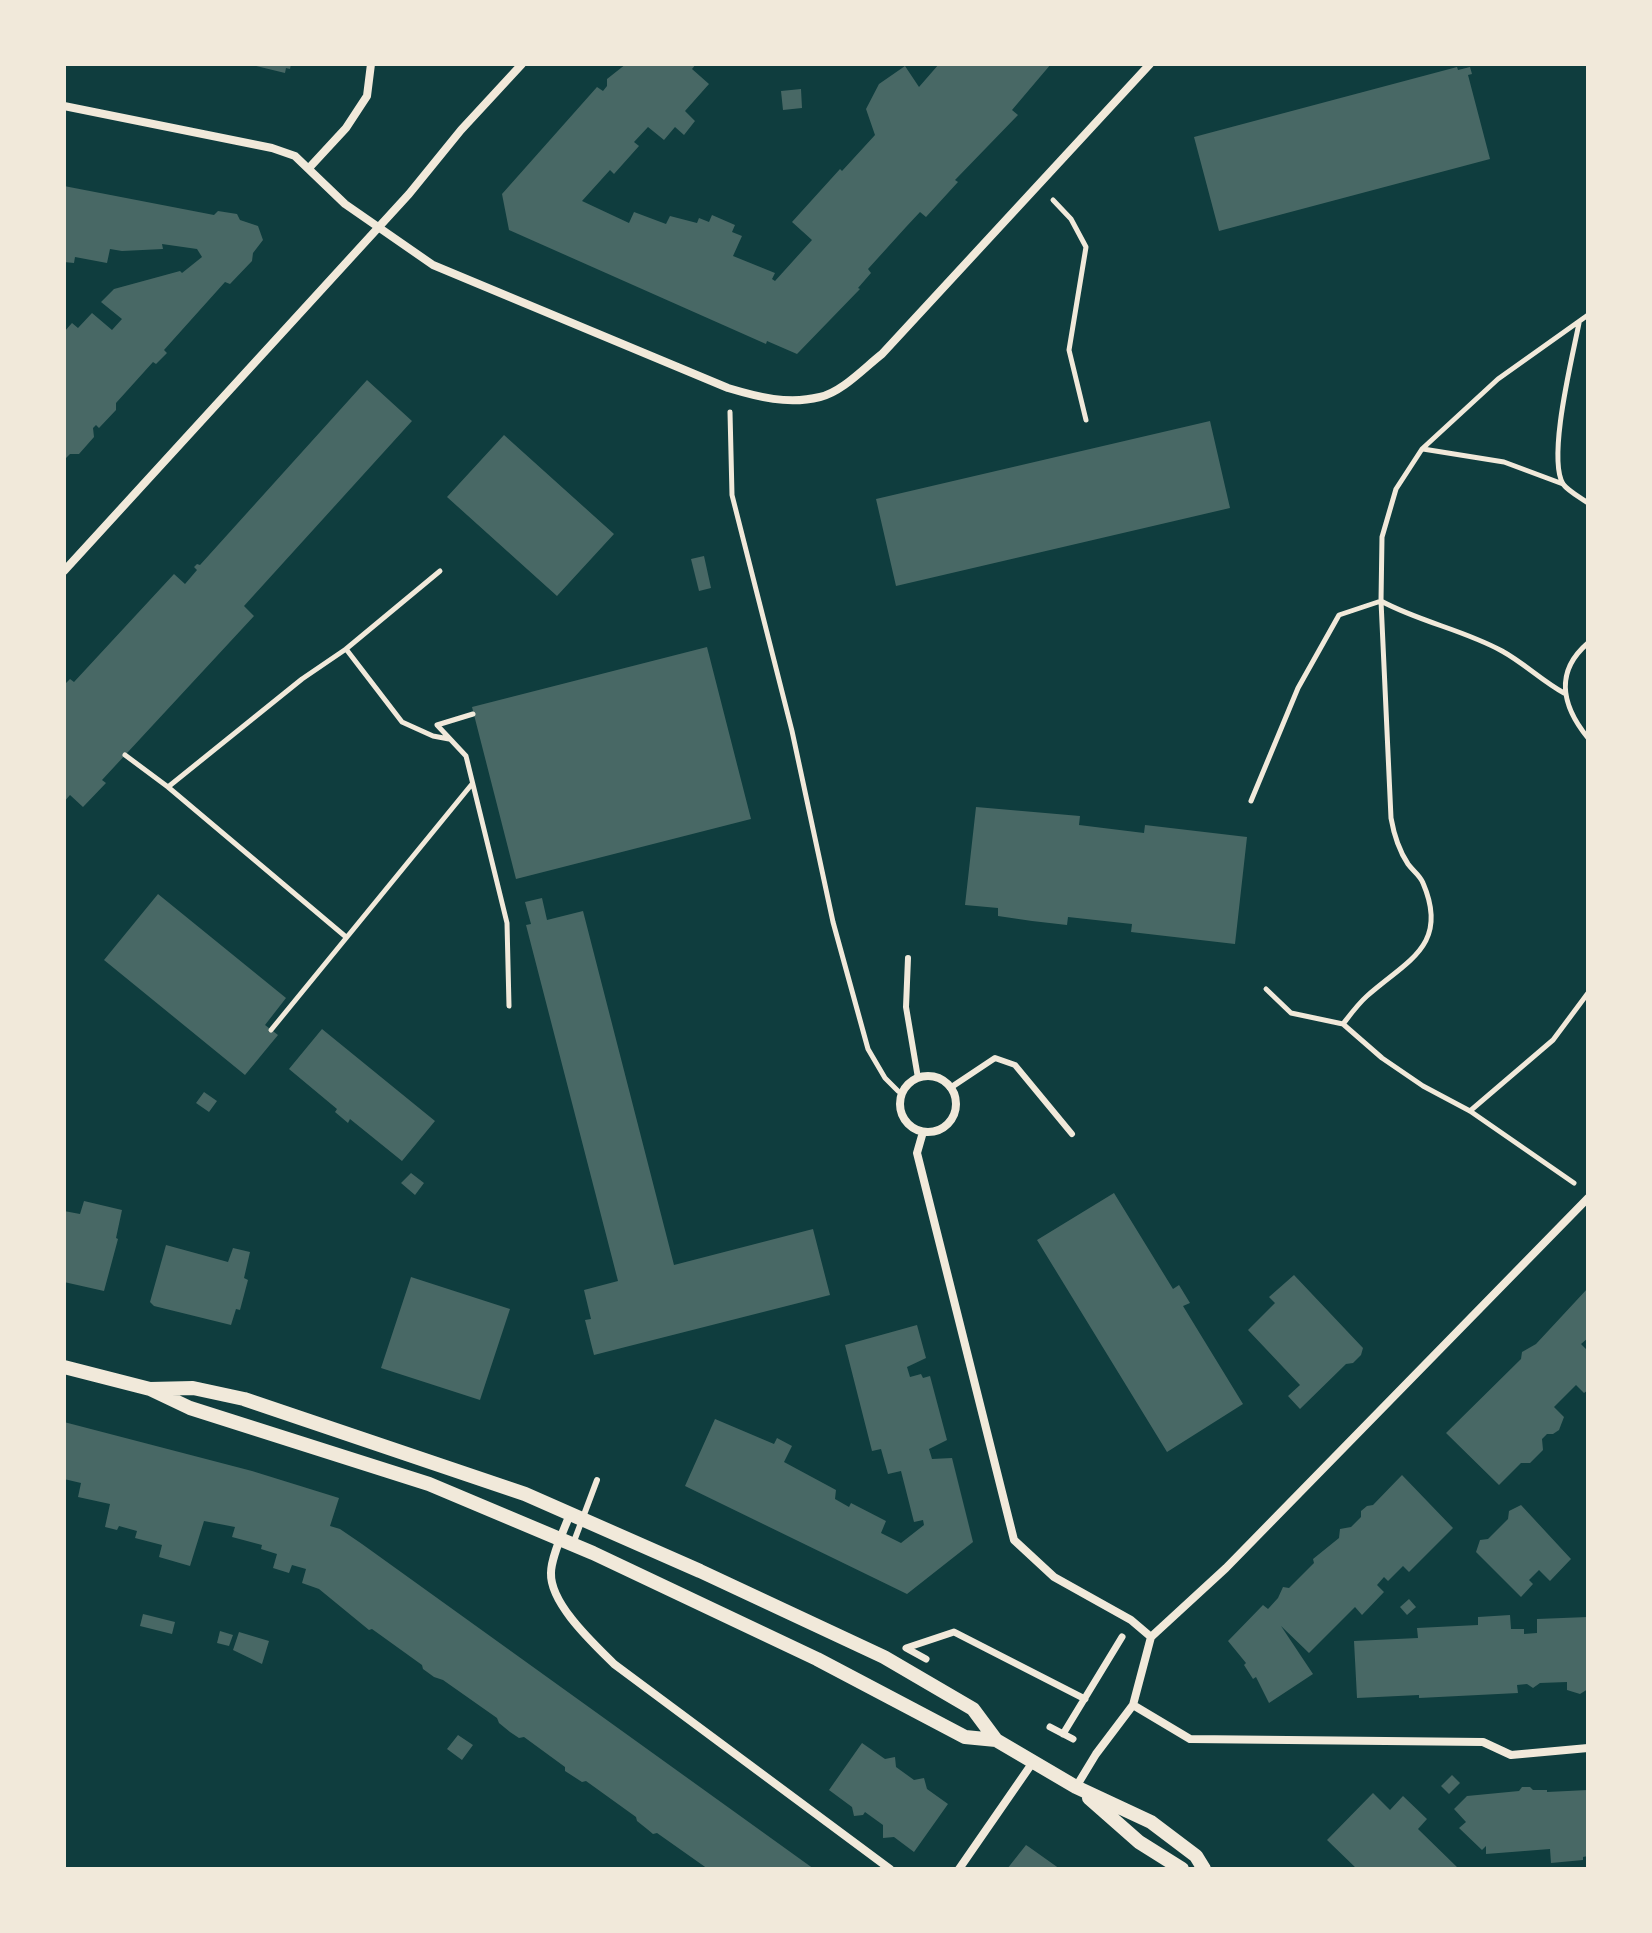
<!DOCTYPE html>
<style>
body{margin:0}
#map{position:relative;width:1652px;height:1933px;overflow:hidden;background:#0f3d3e;font-family:Raleway,sans-serif}
canvas{display:block}
.frame{position:absolute;inset:0;border:66px solid #f1e9da;pointer-events:none}
</style>
<div id="map">
<canvas width="1652" height="1933"></canvas>
<div class="frame"></div>
</div>
<script>
const ctx = document.querySelector('canvas').getContext('2d');
ctx.lineJoin = 'round';
function fill(path, color) { ctx.fillStyle = color; ctx.fill(path, 'evenodd'); }
function stroke(path, color, width, dash) { ctx.strokeStyle = color; ctx.lineWidth = width; ctx.lineCap = dash ? 'butt' : 'round'; ctx.setLineDash(dash || []); ctx.stroke(path); }
fill(new Path2D(`
 M248 64H291L290 69 286 68 285 73Z
 M626 64H696L692 69 709 84 685 111 695 121 684 135 675 127 664 140 648 127 634 142 639 146 614 174 610 170 582 201 629 223 634 212 666 224 670 216 697 223 699 218 709 222 712 215 735 225 732 232 742 236 733 256 775 273 772 279 775 281 812 240 792 222 840 169 842 171 875 135 866 109 879 84 905 66 919 87 939 64H1051L1012 110 1018 115 955 180 958 182 926 217 920 212 906 227 868 269 871 273 858 288 860 289 797 354 767 341 766 344 509 230 502 194 597 87 603 91 607 86V79Z
 M1457 67 1458 70 1470 67 1472 74 1468 75 1490 159 1219 231 1194 137Z
 M801 89 802 108 783 110 781 91Z
 M64 186 214 215 218 211 237 214 240 220 258 226 263 240 253 253 252 261 230 284 225 282 164 350 167 353 156 364 153 362 116 403V410L99 428 96 425 93 428 94 437 79 454H70L64 460V332L72 323 78 328 92 313 112 330 122 319 101 302 114 289 180 271 182 273 202 257 197 249 162 244 163 249 122 251 110 249 107 263 75 257 74 263 64 262Z
 M367 380 412 421 244 606 254 616 102 780 106 783 83 807 70 795 64 802V685L70 679 74 682 174 574 185 584 197 570 194 567 197 564 200 565Z
 M1210 421 1230 508 896 586 876 499Z
 M504 435 614 534 557 596 447 497Z
 M704 556 711 588 699 591 691 559Z
 M707 647 751 819 516 879 472 707Z
 M976 807 1080 816 1079 825 1144 833 1145 825 1247 837 1235 944 1131 932 1132 924 1068 917 1067 925 1032 921 998 916V908L965 905Z
 M158 894 286 998 265 1025 278 1035 245 1075 104 960Z
 M542 898 547 920 583 911 674 1265 813 1229 830 1295 594 1355 585 1320 591 1319 584 1290 618 1281 526 925 531 924 525 902Z
 M322 1029 435 1121 402 1161 350 1119 348 1123 335 1112 337 1109 289 1069Z
 M204 1092 217 1101 209 1112 196 1103Z
 M411 1173 424 1183 415 1195 401 1183Z
 M1114 1193 1173 1289 1179 1285 1190 1303 1183 1306 1243 1404 1167 1452 1037 1240Z
 M84 1201 122 1210 116 1238 118 1239 104 1291 64 1282V1211L80 1214Z
 M166 1245 228 1262 233 1248 250 1252 244 1278 248 1280 240 1310 236 1309 231 1325 154 1306 150 1302Z
 M1294 1275 1363 1348 1361 1355 1353 1363 1346 1364 1300 1409 1288 1396 1300 1385 1248 1330 1275 1303 1269 1297Z
 M411 1277 510 1309 480 1400 381 1368Z
 M1588 1288V1338L1581 1344 1588 1351V1390L1584 1393 1576 1385 1554 1407 1564 1417 1559 1430 1553 1434H1547L1542 1439 1543 1450 1530 1463H1521L1499 1485 1446 1433 1521 1359 1522 1352 1536 1344Z
 M917 1325 926 1358 907 1367 910 1377 921 1374 923 1378 930 1376 947 1440 929 1449 932 1459 952 1458 973 1542 907 1594 685 1486 715 1419 774 1444 777 1438 792 1446 784 1462 836 1490 835 1499 849 1507 851 1503 886 1521 881 1533 901 1543 924 1525 923 1520 914 1522 901 1471 888 1474 881 1449 872 1451 845 1345Z
 M64 1422 252 1471 339 1498 330 1526 340 1529 362 1544 814 1869H708L657 1833 653 1834 647 1829 637 1821 636 1817 586 1781 582 1782 565 1771V1767L524 1737 519 1738 510 1732 499 1723 497 1718 443 1680 434 1677 423 1669 422 1665 372 1629 369 1630 319 1589 302 1583 306 1569 292 1565 289 1573 273 1568 277 1554 261 1549 262 1545 232 1537 235 1527 204 1521 190 1566 159 1557 162 1545 135 1538 137 1531 119 1526 117 1530 105 1527 110 1504 78 1497 81 1483 64 1479Z
 M1402 1475 1453 1528 1409 1572 1403 1566 1388 1581 1384 1577 1377 1585 1384 1592 1362 1615 1355 1607 1309 1653 1281 1626 1313 1674 1269 1703 1256 1677 1253 1679 1244 1665 1246 1663 1228 1641 1263 1605 1268 1609 1278 1598 1283 1587 1289 1588 1314 1563 1313 1559 1339 1538 1340 1529 1351 1527 1361 1517V1511L1367 1506 1373 1505Z
 M1521 1505 1571 1559 1550 1581 1539 1570 1529 1580 1533 1584 1521 1597 1476 1552 1480 1540 1488 1539 1508 1519 1509 1511Z
 M1409 1599 1416 1607 1407 1615 1400 1607Z
 M143 1614 175 1622 172 1634 140 1626Z
 M1510 1615 1511 1629H1524V1634L1537 1633V1619L1588 1617V1689L1580 1694 1567 1690V1682L1540 1683 1533 1688 1527 1684 1517 1685 1518 1693 1419 1698V1695L1357 1698 1354 1641 1418 1638 1417 1628 1478 1625V1617Z
 M220 1631 233 1635 229 1646 217 1643Z
 M239 1632 269 1641 262 1664 233 1650Z
 M458 1735 473 1745 462 1760 447 1749Z
 M862 1743 885 1759 895 1757 896 1767 914 1780 924 1778 927 1789 948 1804 914 1852 894 1837 883 1838V1825L865 1812 863 1815 854 1816 852 1807 829 1790Z
 M1452 1775 1460 1783 1449 1794 1441 1786Z
 M1522 1787H1530L1533 1790H1547V1792L1588 1790V1856L1583 1857V1860L1551 1863 1550 1849 1486 1854V1846L1482 1850 1459 1828 1466 1822 1454 1809 1467 1796 1519 1791Z
 M1373 1793 1390 1810 1403 1796 1427 1819 1418 1829 1459 1869H1357L1327 1840Z
 M1026 1845 1029 1847 1060 1869H1007Z`), '#486865');
stroke(new Path2D(`
 M1053 200 1071 219 1086 247 1069 350 1086 420
 M1579 323C1573 355 1547 457 1563 484 1568 491 1581 498 1588 503
 M730 412 732 495 792 731 833 922 868 1049 885 1078 898 1091
 M1423 449 1504 462 1563 484
 M440 571 346 649 402 722 433 736 449 739
 M1588 643C1554 672 1562 706 1588 738
 M473 714 437 725 466 756 507 923 509 1006
 M125 755 168 787 302 679 346 649
 M168 787 346 937
 M1251 801 1298 688 1339 615 1381 601C1420 622 1464 630 1502 651 1524 663 1542 681 1564 693
 M1266 989 1291 1013 1343 1024
 M271 1030 472 784
 M1470 1111 1553 1040 1588 993
 M1574 1183 1470 1111 1423 1086 1382 1058 1343 1024C1350 1015 1358 1004 1367 996 1406 961 1450 946 1423 883 1420 875 1413 871 1408 864 1398 849 1394 835 1391 818L1381 601 1382 537 1396 489 1422 449 1498 379 1588 315`), '#f1e9da', 5);
stroke(new Path2D(`
 M908 958 906 1007 918 1078
 M950 1088 995 1058 1015 1065 1072 1134
 M573 1544 597 1480`), '#f1e9da', 6);
stroke(new Path2D(`
 M926 1659 906 1648 954 1632 1085 1699
 M1050 1727 1073 1739
 M1063 1734 1122 1637`), '#f1e9da', 7);
stroke(new Path2D(`
 M64 106 272 148 295 156 345 204 433 265 728 388C758 397 788 405 820 397 842 392 864 368 882 354L1150 64
 M309 168 346 128 367 96 371 64
 M64 571 409 194 461 130 522 64
 M900 1104a28 28 0 1 1 56 0a28 28 0 1 1-56 0Z
 M923 1132 917 1153 1014 1540 1054 1577 1131 1620 1151 1637
 M570 1514C564 1530 551 1557 551 1573 550 1604 594 1644 614 1664L890 1869
 M1133 1705 1190 1739 1483 1742 1511 1755 1588 1748
 M1076 1787 1096 1754 1133 1705 1151 1637 1226 1568 1588 1198
 M959 1869 1033 1762`), '#f1e9da', 8);
stroke(new Path2D(`
 M64 1367 150 1389 190 1408 429 1484 593 1553 817 1659 965 1737 996 1740
 M150 1389 193 1388 244 1399 525 1494 700 1571 884 1657 973 1709 996 1740 1076 1787 1151 1822 1196 1856 1204 1869
 M1089 1798 1139 1842 1182 1869`), '#f1e9da', 14);
</script>
